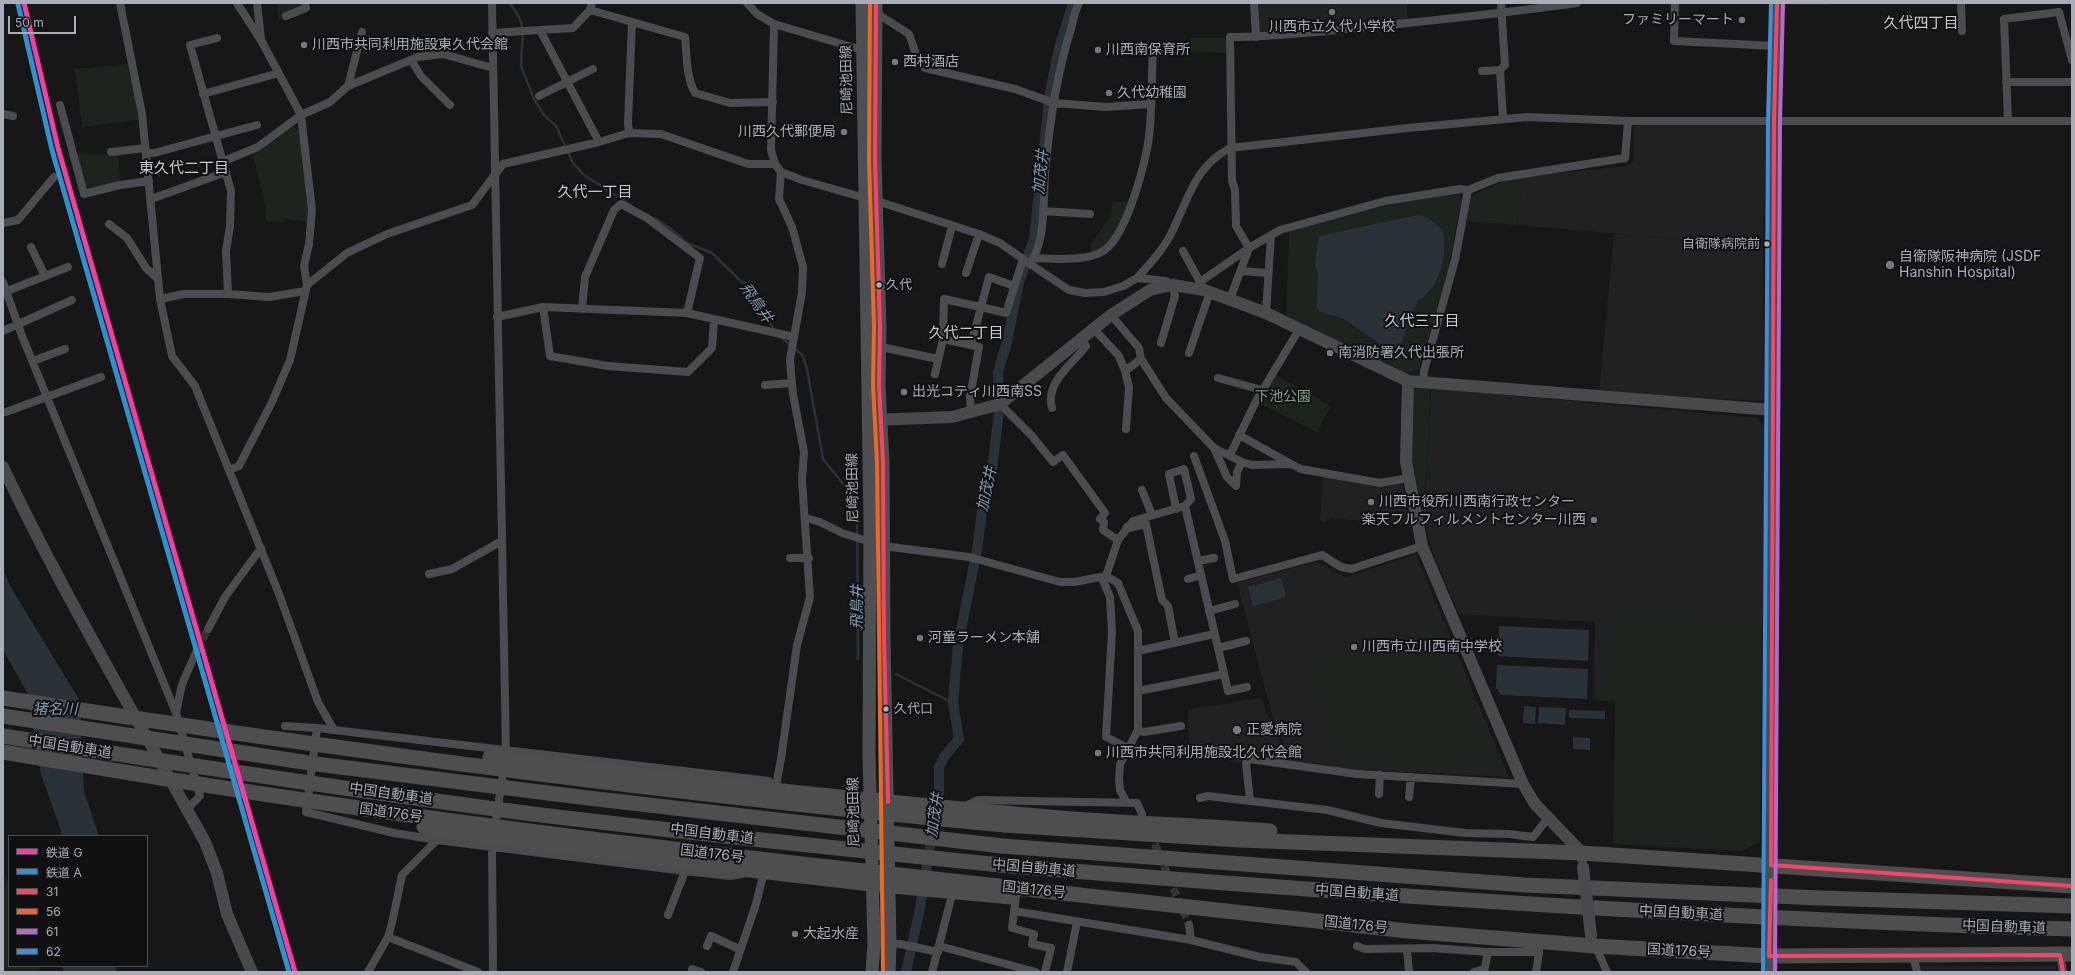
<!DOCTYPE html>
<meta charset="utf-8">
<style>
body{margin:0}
#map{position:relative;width:2075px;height:975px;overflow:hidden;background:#171717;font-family:Inter,"Noto Sans JP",sans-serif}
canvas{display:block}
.frame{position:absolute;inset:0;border:4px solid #a8adb8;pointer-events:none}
.legend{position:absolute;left:8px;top:835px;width:140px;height:132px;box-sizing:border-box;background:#111113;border:1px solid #4d4f55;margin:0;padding:5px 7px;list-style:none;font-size:12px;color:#a8adb8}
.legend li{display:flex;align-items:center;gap:8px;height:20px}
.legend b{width:20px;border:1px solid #4d4f55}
.scale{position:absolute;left:8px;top:16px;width:68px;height:18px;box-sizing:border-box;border:2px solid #a8adb8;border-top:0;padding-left:5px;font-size:12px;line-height:14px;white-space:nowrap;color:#a8adb8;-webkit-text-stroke:3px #111113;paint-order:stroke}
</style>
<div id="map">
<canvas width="2075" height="975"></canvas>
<div class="frame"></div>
<ul class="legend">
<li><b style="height:5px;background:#f240a1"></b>鉄道 G</li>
<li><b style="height:5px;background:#2d92d2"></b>鉄道 A</li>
<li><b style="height:5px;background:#f34667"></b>31</li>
<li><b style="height:5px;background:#f26522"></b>56</li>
<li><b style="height:5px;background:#b06ccc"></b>61</li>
<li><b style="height:5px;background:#3a90db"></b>62</li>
</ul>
<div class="scale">50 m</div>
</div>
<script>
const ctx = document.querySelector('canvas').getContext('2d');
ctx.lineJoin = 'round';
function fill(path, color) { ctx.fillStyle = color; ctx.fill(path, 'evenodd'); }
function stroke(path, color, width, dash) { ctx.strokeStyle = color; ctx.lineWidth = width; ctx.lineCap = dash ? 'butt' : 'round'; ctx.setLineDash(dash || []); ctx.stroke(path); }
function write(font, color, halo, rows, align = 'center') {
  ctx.font = font + ' Inter,"Noto Sans JP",sans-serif'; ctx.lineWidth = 4; ctx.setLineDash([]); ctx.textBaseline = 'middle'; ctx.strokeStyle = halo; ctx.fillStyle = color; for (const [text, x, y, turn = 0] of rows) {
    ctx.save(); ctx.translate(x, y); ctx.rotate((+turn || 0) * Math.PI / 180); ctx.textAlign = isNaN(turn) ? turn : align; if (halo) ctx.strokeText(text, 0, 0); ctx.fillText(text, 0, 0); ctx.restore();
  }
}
fill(new Path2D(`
 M1257 3H1407L1408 20 1260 34 1258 31Z
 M1639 124 1761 125 1766 127 1763 246 1764 401 1599 393 1614 234 1689 240 1517 225 1522 177 1627 166 1632 163 1634 159V127Z
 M1431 388 1757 418 1765 428 1760 842 1742 851 1613 844 1615 702 1594 700 1595 622 1459 614 1432 550 1423 515 1427 472Z
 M1323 475 1378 486 1403 485 1410 525 1330 518 1325 522 1320 521Z
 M1416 555 1509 777 1337 769 1324 764 1291 761 1271 711 1237 583 1317 562 1345 577Z
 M1262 698 1266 714 1270 718 1284 750 1283 760 1243 763 1189 755 1188 709Z
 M1919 966H2056V972H1919Z`), '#212123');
fill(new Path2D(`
 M276 3H301L304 12 279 20Z
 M1785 3H1829V5H1785Z
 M1191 38H1228V53L1191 52Z
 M130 64 139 120 82 127 75 69Z
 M293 126 301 132 309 207 308 222 285 219 284 223 266 221V209L253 155 265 148Z
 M77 153 118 155 120 183 86 191Z
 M1522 177 1517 225 1467 221 1470 196 1507 180Z
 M1456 190 1462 200 1457 220 1449 267 1419 369 1408 375 1286 315 1289 232 1318 221Z
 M1113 201 1128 202C1121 221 1114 250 1090 252L1091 244 1110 217Z
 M1274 374 1331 406 1317 432 1259 403Z
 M1412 386 1430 387 1428 452 1423 515 1409 462Z
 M1613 618 1761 623V729H1661L1760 730 1759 840 1742 848 1615 842 1616 701 1601 699V676H1612Z
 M1439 633 1495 766 1342 759 1314 674 1320 664Z
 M3 872 9 884V966H39L40 972H3Z`), '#1d241e');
fill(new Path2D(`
 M1418 215 1427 217 1443 230C1448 252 1440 290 1418 300 1415 308 1410 316 1407 324 1404 336 1404 350 1388 349L1344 319 1319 311 1317 308 1318 275 1315 262 1319 236Z
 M3 570 10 586 80 701 84 791 99 836H61V831L41 774 27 692 3 650Z
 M1281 578 1286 597 1253 606 1248 587Z
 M1499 626 1589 630 1588 661 1498 656Z
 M1497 665 1588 669 1587 699 1501 695 1496 688Z
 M1524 706 1536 707 1535 724 1523 723Z
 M1539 707 1566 708 1565 725 1538 723Z
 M1569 710 1605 711V719L1569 718Z
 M1573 737 1590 738V750L1573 749Z
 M62 966H115L117 972H64Z`), '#2a3239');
stroke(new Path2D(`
 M510 3 519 17 523 29 521 66 534 99 544 115 556 126 573 163 584 175 631 205
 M654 218 670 228 687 243 712 253 747 287 775 331
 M781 337 791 346
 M794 349 802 354 807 369 823 459 844 485 857 504 858 659
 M896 674 953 703`), '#2a3239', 2.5);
stroke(new Path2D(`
 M906 972 919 913 939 792V767L944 757 959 739 953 703 958 645 977 550 984 496 992 470 999 412 998 372 1007 342 1019 282 1034 239 1050 92 1059 48 1073 3`), '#2a3239', 10);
stroke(new Path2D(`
 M197 650 208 629
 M1150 833 1189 925`), '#343537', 8, [8, 4]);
stroke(new Path2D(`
 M120 3 142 114 160 299 172 356 195 386 279 594 318 702 334 730 769 781 774 791
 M237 3 262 42 301 115 312 210 309 244 304 266 307 285
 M257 3 261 40
 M492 3 506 754
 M747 3 757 14 774 24 862 50
 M1254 3 1256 37
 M1675 3 1674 41 1776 46
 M1961 3 1962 31
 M590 10 685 37C687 56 686 77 695 93L730 103 773 102
 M876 13 909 34 918 60 925 68 1015 89 1054 103 1106 107 1150 104
 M286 16 306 8 305 3
 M774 24 771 150 775 164
 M540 30 599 142
 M492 33 573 28 590 10 592 3
 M217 38 190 45 231 191 230 226 226 251 228 294
 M411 60 421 76 450 105
 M1500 70 1503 119
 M1482 71 1500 70 1505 65 1501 3
 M2006 82H2072
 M348 86 362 32
 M203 94 279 73
 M539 96 593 69
 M60 105 84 194 120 185 149 181
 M3 114 13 116
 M2008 121 2004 19 2059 12 2072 60
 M629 133 628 123 632 22
 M111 152 145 148
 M146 153H154L257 125
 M224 161 258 147 301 115 330 102 348 86 418 57 443 54 493 68
 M151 199 226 172
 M877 201 979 234 1000 243 1023 259
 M1043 211 1090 214
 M3 223 18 220 54 177
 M109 224 127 238 146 268 158 279
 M31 247 45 276
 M1183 251 1200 282
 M1035 258C1054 259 1090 262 1106 249 1126 233 1142 174 1147 149 1153 121 1151 80 1153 51
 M942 264 952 226
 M1030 264 1069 290 1085 293 1104 292 1123 286 1137 278 1166 281 1172 285 1175 296 1161 343
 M1241 271 1268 273
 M966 273 979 234
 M1137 278C1149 265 1162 251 1171 234 1188 200 1194 167 1230 148L1408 128 1527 117 1628 121H2072
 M3 282 22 336 176 713 200 796 187 809
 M1014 286 989 277 981 307 1006 313 1023 259 1030 264C1046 240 1043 204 1045 175 1049 126 1056 76 1071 29 1073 20 1075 11 1079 3
 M1204 290 1200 282 1249 248 1236 226 1235 190 1232 181 1230 37C1272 37 1315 32 1357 28 1430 21 1504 13 1577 3
 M7 291 68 267
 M160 299 184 294H228L269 297 305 291
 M1230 299 1249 248 1280 230 1385 201 1460 189 1468 190
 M543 307 550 356 608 366 688 372 712 348 714 320
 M582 309 585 277 614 210 621 204 647 218 700 258 687 313
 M1266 313 1271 235
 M1111 315 1139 348 1141 359 1166 398 1214 448 1227 477 1236 486 1237 472 1242 462 1214 448
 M497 317 543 307 687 313 794 337
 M1094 329 1119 356 1125 371
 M3 331 72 300
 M971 345 943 339 944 299 981 307 971 345 979 347 970 397 971 412
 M881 347 938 359
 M1189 353 1210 292
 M33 361 65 349
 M935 374 943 339
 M1218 378 1262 390
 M1423 383 1424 371 1455 260 1468 190 1498 178 1625 158 1628 121
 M765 385 792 383
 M1000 404 1032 436 1053 462 1063 455 1105 513 1100 519 1104 522 1103 530 1118 540
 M1052 408C1045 382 1072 365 1086 346L1082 340
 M6 412 101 377
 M1126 429 1129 387 1125 371 1141 359
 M1239 435 1291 464
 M1230 455 1256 401 1300 328
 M1194 456 1225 541 1233 579 1322 555 1341 567 1351 569 1422 546
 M1242 462 1252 465 1291 464 1301 469 1380 483 1409 478
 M229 470 239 466 272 402 290 360 307 285 347 253 387 234 472 205 503 164 599 142 629 133 661 134 748 164H775L781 172 802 180 865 198
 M1142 490 1152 515
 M1176 509 1169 474 1184 469 1191 499 1185 506
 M806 518 820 522 842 533 883 546 969 557 1060 582H1074L1106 576 1118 540 1133 521 1185 506 1228 691 1247 687
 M1127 527 1129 528 1146 524 1162 600 1168 606 1175 643
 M790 558H809
 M1198 561 1214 558
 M429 574 452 569 500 542
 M1106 576 1118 583 1138 631V730L1120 764 1119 780 1120 790 1127 803
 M1102 578 1110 597 1112 632 1106 737 1128 748
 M1188 579 1201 575
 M1209 611 1235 604
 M208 629 225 597 261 548
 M1218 648 1246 641
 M1138 651 1214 634
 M1138 691 1224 674
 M176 713 182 684 197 650
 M285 726 317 728
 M334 730 317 728 306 812 394 833 437 840 685 871 730 876 742 874
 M1138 730 1144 732 1181 726
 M775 791 781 759 797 645 810 597 802 480 804 452 793 394 790 360 802 292 803 267 792 227 779 199 781 172
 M1379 794 1380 775
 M1409 797 1411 777
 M1200 798 1208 796 1327 810 1381 823 1465 833 1509 834 1533 837 1548 818
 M1250 801 1246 763 1249 759 1357 774 1523 784
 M963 807 978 800 1137 803 1142 814
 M1016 897 1012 928 1034 934 1032 944 1051 948 1045 972
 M1014 911 1191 940 1260 957 1296 962 1306 972
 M668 915 685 871
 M1189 925 1191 940
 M388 937 478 972
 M890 944H900L938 952
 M1595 945 1607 972
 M707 946 711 936 739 949
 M939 946 1036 972
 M1357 946 1365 949 1432 948 1488 952 1484 972
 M1407 949 1409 972
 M1488 952H1539V941
 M1913 955 1917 972
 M2060 955 2063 972
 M692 969 701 972
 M368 972 388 937 392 923 402 875 437 840
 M493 972 492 847 504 767
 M733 972 756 904 764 872H761
 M932 972 953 891
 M1067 972 1077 922
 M1474 972 1484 969
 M1536 972 1539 952`), '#4b4c50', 8);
stroke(new Path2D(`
 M1408 381 1406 462 1422 546 1523 784 1535 804 1582 853V858
 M873 420 952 417 1000 404 1111 315 1150 290 1172 285 1204 290 1266 313 1408 381 1773 410
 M3 467C64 596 137 718 205 842L217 873 227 914 252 972
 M1771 874 1774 121 1777 3
 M1769 972V947`), '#4a4a4e', 12);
stroke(new Path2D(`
 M862 3 870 523 869 756 874 945 872 972
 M876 3 875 160 880 327 879 385 883 462 884 637 890 944 889 972`), '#4d4f52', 13);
stroke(new Path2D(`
 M3 752 161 778
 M588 769C745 788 902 804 1060 818 1130 824 1200 825 1270 831
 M1005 825 1239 840 1582 853 2072 886
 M1002 846 1525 885 1821 898 2072 906
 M1000 865C1357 895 1714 919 2072 929
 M724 867 871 884 1011 897
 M998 886 1408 931 1595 946 1769 956 2072 954`), '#4e4e51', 15);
stroke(new Path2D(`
 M1583 867 1591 935
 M1769 944 1771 880`), '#4a4a4e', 12);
stroke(new Path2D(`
 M3 698C336 750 669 794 1005 825
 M3 716 316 764 580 797 1002 846
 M3 736C179 764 356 791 533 814 688 833 844 849 1000 865
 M490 757 588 769
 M161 778C438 823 718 855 998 886
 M424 827 448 832 724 867`), '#4e4e51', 15);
stroke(new Path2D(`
 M876 3 875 160 880 327 879 385 883 462 884 637 888 802
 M1777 3 1774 121 1771 865 2072 886
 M1771 880 1769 956 2060 955 2063 972`), '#f34667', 4);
stroke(new Path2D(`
 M870 3 869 160 874 327 873 385 877 462 883 972`), '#f26522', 4);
stroke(new Path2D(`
 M1775 972 1780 121 1783 3`), '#b06ccc', 4);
stroke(new Path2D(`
 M1763 972 1768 121 1771 3`), '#3a90db', 4);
stroke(new Path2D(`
 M24 3 58 148 295 972`), '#f240a1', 5);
stroke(new Path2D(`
 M18 4 52 150 289 972`), '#2d92d2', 5);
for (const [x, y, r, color] of [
 [1332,12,4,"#757880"],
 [1742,20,4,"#757880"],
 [304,45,4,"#757880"],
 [1098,50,4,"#757880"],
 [895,62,4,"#757880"],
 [1109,93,4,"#757880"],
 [844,132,4,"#757880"],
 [1767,244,3.5,"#a8adb8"],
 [1890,265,5,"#757880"],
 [879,285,3.5,"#a8adb8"],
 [1330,353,4,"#757880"],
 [904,392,4,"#757880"],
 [1371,502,4,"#757880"],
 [1594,520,4,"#757880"],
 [920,638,4,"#757880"],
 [1354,647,4,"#757880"],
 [886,709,3.5,"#a8adb8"],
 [1237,730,5,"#757880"],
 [1098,753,4,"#757880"],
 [795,934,4,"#757880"]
]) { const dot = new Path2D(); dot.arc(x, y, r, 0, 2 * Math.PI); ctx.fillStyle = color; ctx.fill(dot); stroke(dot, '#111113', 1.5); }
write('13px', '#a8adb8', '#111113', [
 ["自衛隊病院前",1760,244,"right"],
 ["久代",886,285],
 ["久代口",894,709]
], 'left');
write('14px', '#a8adb8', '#111113', [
 ["ファミリーマート",1734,20,"right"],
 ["川西市立久代小学校",1332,27,"center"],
 ["川西市共同利用施設東久代会館",312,45],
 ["川西南保育所",1106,50],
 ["西村酒店",903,62],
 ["久代幼稚園",1117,93],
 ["川西久代郵便局",836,132,"right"],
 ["自衛隊阪神病院 (JSDF",1899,257],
 ["Hanshin Hospital)",1899,273],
 ["南消防署久代出張所",1338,353],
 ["出光コティ川西南SS",912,392],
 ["川西市役所川西南行政センター",1379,502],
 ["楽天フルフィルメントセンター川西",1586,520,"right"],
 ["河童ラーメン本舗",928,638],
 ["川西市立川西南中学校",1362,647],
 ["正愛病院",1246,730],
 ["川西市共同利用施設北久代会館",1106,753],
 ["大起水産",803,934]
], 'left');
write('14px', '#a8adb8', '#111113', [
 ["尼崎池田線",847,80,-91],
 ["尼崎池田線",853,488,-91],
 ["中国自動車道",70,747,9],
 ["中国自動車道",391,794,8],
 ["尼崎池田線",854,812,-91],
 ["国道176号",391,813,8],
 ["中国自動車道",712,834,7],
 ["国道176号",712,854,7],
 ["中国自動車道",1034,868,5],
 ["国道176号",1034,890,6],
 ["中国自動車道",1357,893,4],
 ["中国自動車道",1681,913,3],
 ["国道176号",1356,925,6],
 ["中国自動車道",2004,927,2],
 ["国道176号",1679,951,3]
]);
write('14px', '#7fa381', '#111113', [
 ["下池公園",1283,397]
]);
write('15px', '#c9ccd4', '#111113', [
 ["久代四丁目",1921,23],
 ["東久代二丁目",184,168],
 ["久代一丁目",595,192],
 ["久代三丁目",1422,321],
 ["久代二丁目",966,333]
]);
write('italic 15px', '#7f9bb3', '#111113', [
 ["加茂井",1041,172,-84],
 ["飛鳥井",756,303,55],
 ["加茂井",987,489,-78],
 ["飛鳥井",857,607,-90],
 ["猪名川",55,709],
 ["加茂井",935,815,-82]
]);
</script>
